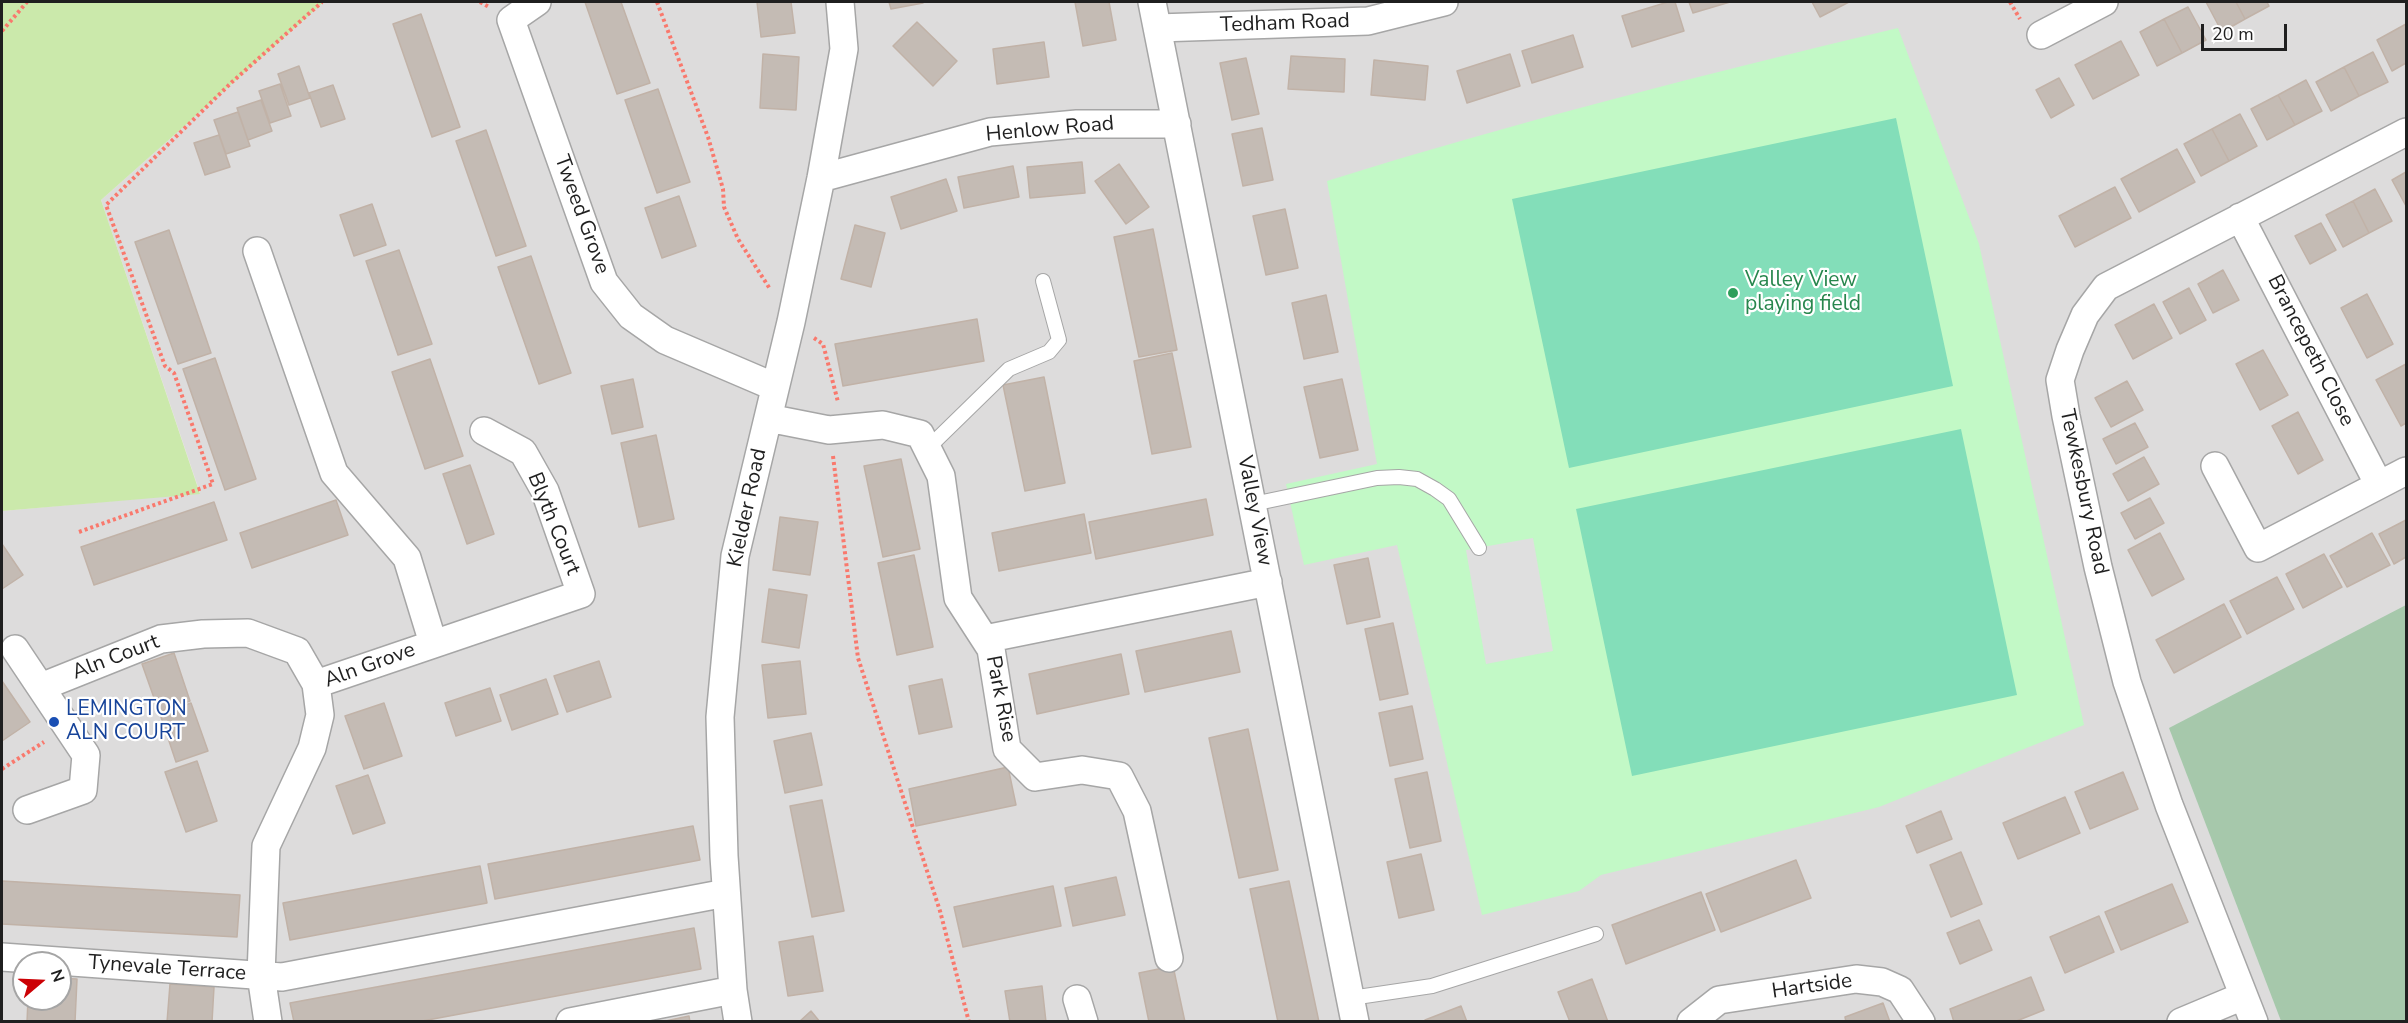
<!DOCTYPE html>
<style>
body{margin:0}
#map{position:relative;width:2408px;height:1023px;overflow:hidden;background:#efece5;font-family:"Nunito Sans",sans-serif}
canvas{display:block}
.frame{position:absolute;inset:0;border:3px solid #1f1f1f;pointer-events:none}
.north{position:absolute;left:12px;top:951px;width:60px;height:60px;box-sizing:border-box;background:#fff;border:2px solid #a5a5a5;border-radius:50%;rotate:71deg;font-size:16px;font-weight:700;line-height:24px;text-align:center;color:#1f1f1f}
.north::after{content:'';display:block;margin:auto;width:21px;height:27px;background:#cc0105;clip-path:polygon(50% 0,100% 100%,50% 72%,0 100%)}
.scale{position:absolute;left:2201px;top:24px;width:86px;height:27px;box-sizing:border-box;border:3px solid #1f1f1f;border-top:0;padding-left:8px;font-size:18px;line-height:21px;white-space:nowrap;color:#1f1f1f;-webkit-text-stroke:4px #fff;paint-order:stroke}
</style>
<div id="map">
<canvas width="2408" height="1023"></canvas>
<div class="frame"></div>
<div class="north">N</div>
<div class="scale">20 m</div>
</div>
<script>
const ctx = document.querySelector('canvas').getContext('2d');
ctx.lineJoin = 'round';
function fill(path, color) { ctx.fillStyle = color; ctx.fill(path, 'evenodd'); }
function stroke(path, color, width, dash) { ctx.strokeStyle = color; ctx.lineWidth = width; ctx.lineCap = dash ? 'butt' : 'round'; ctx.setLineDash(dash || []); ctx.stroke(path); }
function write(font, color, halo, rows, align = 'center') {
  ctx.font = font + ' "Nunito Sans",sans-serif'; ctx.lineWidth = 4.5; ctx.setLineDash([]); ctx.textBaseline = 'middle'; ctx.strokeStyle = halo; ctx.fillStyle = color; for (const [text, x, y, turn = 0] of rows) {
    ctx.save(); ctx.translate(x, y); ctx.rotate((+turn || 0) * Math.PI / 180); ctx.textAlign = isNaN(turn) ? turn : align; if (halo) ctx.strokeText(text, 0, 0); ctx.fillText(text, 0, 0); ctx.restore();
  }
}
fill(new Path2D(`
 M324 2H2406V1021L2 1022V511L200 493 101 200ZM24 963H60V999H24Z`), '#dddcdc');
fill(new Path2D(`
 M2 2H324L101 200 200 494 2 511Z`), '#cbe9ab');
fill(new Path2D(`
 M2406 605V1021H2281L2169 728Z`), '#a6c8ab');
fill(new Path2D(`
 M1898 28 1979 244 2084 725 1879 807 1601 875 1579 891 1482 915 1397 545 1304 565 1286 484 1377 464 1327 181C1515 122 1706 74 1898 28Z`), '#c2f9c6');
fill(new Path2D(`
 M1896 118 1953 386 1569 468 1512 199Z
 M1961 429 2017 695 1632 776 1576 509Z`), '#83deb9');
fill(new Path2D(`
 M1533 538 1553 651 1486 664 1466 550Z`), '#dfdfdf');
const building = new Path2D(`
 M585 2H621L650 83 617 94Z
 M757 2H791L795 33 761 37Z
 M889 2H923V3L891 9Z
 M1075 2H1109L1116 40 1083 46Z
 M1668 2H1675L1684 31 1632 47 1622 16Z
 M1689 2H1730L1693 13Z
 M1812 2H1849L1820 17Z
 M2206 2H2236L2245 19 2222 32Z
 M2236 2H2267L2269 6 2245 19Z
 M2188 7 2206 40 2182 53 2164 19Z
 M421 14 460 127 432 137 393 24Z
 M2164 19 2182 53 2157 66 2140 32Z
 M917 22 957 61 933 86 893 46Z
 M2406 24V63L2392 71 2377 40Z
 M1573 35 1583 67 1532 83 1522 51Z
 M2121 41 2139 75 2093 99 2075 65Z
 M1044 42 1049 77 997 84 993 49Z
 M2373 52 2388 82 2359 96 2344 67Z
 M763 54 799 57 796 110 760 108Z
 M1510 54 1520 86 1467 103 1457 71Z
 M1291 56 1345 59 1344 92 1288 89Z
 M1246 58 1259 114 1232 120 1220 63Z
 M1374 60 1428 66 1425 100 1371 95Z
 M299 66 310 98 289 105 278 74Z
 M2344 67 2359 96 2331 111 2316 82Z
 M2059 78 2074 105 2051 118 2036 90Z
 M2306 80 2322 111 2295 125 2278 95Z
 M280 84 291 116 270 123 259 91Z
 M333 85 345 119 321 127 309 93Z
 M658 89 690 182 657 193 625 100Z
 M2278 95 2295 125 2267 140 2251 109Z
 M261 100 272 131 248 140 237 108Z
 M238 112 250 146 226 154 214 120Z
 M2240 114 2257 146 2229 161 2212 129Z
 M1262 128 1273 180 1243 186 1232 134Z
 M2212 129 2229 161 2201 176 2184 144Z
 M486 130 526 246 496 256 456 141Z
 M219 135 230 167 205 175 194 143Z
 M2177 149 2195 182 2139 212 2121 179Z
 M1082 162 1085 193 1030 198 1027 167Z
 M1119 164 1149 207 1126 224 1095 181Z
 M1013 166 1019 197 964 208 958 177Z
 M2406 172V206L2392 180Z
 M946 179 957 211 901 229 891 197Z
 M2115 187 2131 218 2075 247 2059 216Z
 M2375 189 2392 221 2369 233 2353 201Z
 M679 196 696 246 662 258 645 208Z
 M2353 201 2369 233 2343 247 2326 215Z
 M372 204 386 245 354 256 340 215Z
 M1285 209 1298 268 1266 275 1253 216Z
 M2321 223 2336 250 2310 264 2295 236Z
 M855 225 885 233 871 287 841 279Z
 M1153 229 1177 350 1139 357 1114 237Z
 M169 230 211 353 178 364 135 242Z
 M399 250 432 344 398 355 366 261Z
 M531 256 571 373 539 384 498 267Z
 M2223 270 2239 300 2213 313 2198 284Z
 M2189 288 2206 320 2180 334 2163 302Z
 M2367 294 2393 344 2367 358 2341 308Z
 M1326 295 1338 352 1304 359 1292 303Z
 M2154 304 2172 338 2133 359 2115 325Z
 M977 319 984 361 843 386 835 344Z
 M2263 350 2288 395 2260 410 2236 364Z
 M1172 353 1191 447 1152 454 1134 361Z
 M215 358 256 479 225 490 183 369Z
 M430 359 463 456 425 469 392 372Z
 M2406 364V423L2401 426 2376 380Z
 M1044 377 1065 483 1025 491 1003 385Z
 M633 379 643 427 612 434 601 386Z
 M1342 379 1358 450 1320 458 1304 387Z
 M2127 381 2143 410 2111 427 2095 398Z
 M2298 412 2323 460 2298 474 2272 426Z
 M2135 423 2148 447 2116 464 2103 439Z
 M656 435 674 519 639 527 621 443Z
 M2144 457 2159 484 2128 501 2113 474Z
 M901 459 920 549 883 557 864 466Z
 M470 465 494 534 467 544 443 474Z
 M2150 498 2164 523 2135 539 2121 513Z
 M1206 499 1213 535 1096 559 1089 522Z
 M336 500 348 535 252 568 240 533Z
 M214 502 227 540 94 585 81 547Z
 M1084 514 1091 553 999 571 992 533Z
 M780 517 818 522 810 575 773 570Z
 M2406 520V557L2394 564 2379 534Z
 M2160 533 2184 579 2152 596 2128 550Z
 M2372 533 2390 565 2347 587 2330 556Z
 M2 544 23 575 2 589Z
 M2324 554 2342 587 2303 608 2286 574Z
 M914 555 933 647 897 655 878 563Z
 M1368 558 1380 617 1347 624 1334 565Z
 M2277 577 2294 609 2247 634 2230 601Z
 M769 589 807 595 799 648 762 642Z
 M2224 604 2241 637 2174 673 2156 640Z
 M1393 623 1408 694 1380 700 1365 629Z
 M1231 631 1240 672 1145 692 1136 651Z
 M174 653 190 701 159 712 142 664Z
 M1121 654 1129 694 1037 714 1029 674Z
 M599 661 611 697 567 712 554 676Z
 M800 661 806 714 768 718 762 665Z
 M546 679 558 714 512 730 500 695Z
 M942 679 952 727 919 734 909 686Z
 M2 681 30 722 2 741Z
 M490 688 501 721 456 736 445 703Z
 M191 703 208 751 176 762 160 714Z
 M384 703 402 756 364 769 345 716Z
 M1412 706 1423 759 1390 766 1379 713Z
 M1248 729 1278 870 1239 878 1209 738Z
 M811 733 822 785 785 793 774 741Z
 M197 761 217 821 186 832 165 772Z
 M1008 767 1016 805 916 826 909 789Z
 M1427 772 1441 841 1410 848 1395 779Z
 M2123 772 2138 809 2090 829 2075 792Z
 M368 775 385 823 353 834 336 786Z
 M2065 797 2080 833 2018 859 2003 823Z
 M822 800 844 911 812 917 790 806Z
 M1941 811 1952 839 1917 853 1906 826Z
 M693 826 700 860 495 899 488 864Z
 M1961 852 1982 904 1951 917 1930 865Z
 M1421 854 1434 910 1399 918 1387 862Z
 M1796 860 1811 898 1721 932 1706 894Z
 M480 866 487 903 290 940 283 903Z
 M1116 877 1125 915 1073 926 1065 888Z
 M2 881 240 895 237 937 2 924Z
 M1289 881 1319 1022H1278L1250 889Z
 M2172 884 2188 922 2121 950 2105 912Z
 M1053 886 1061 926 963 947 954 907Z
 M1701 892 1715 930 1626 964 1612 925Z
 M2099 916 2114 952 2065 973 2050 937Z
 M1979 920 1992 950 1960 964 1947 933Z
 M694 928 701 969 417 1022H294L290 1003Z
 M813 936 823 991 788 996 779 942Z
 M1173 966 1185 1022H1149L1139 973Z
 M2031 977 2044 1010 2014 1022H1954L1950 1009Z
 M60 978 77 979 75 1022H27L28 999H60Z
 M1592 979 1608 1022H1570L1558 992Z
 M170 984 214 987 212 1022H167Z
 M1042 986 1046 1022H1010L1005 991Z
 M1883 1003 1890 1022H1846L1845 1017Z
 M1461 1006 1467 1022H1425V1020Z
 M811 1011 820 1022H799Z
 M689 1016 690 1022H661Z`);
fill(building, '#c4bbb4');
stroke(building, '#c1b2a7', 1.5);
const lane = new Path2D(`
 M927 449 1009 369 1049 352 1059 340 1043 281
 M1253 504 1377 478 1399 477 1417 479 1435 489 1449 499 1479 548
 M1351 998 1432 986 1596 934`);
const street = new Path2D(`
 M537 2 511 20 604 282 631 316 665 340 775 387
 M1152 2 1355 1022
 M1158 28 1368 21 1444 2
 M2041 35 2104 2
 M821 178 990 132 1077 124H1177
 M2240 217 2379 485
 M257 251 334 473 407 558 433 643
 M768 418 829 430 883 425 920 434 941 476 958 598 991 649 1007 749 1035 777 1082 770 1119 776 1137 811 1169 958
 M2215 466 2258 548 2406 471
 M985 639 1268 582
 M15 649 86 755 83 790 27 810
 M41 687 161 639 203 634 248 633 297 651 316 684
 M2 957 282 977 726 893
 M1077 999 1084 1022
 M268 1022 261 975 266 846 312 748 320 715 316 684 581 594 545 491 523 452 484 431
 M570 1022 733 990
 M738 1022 733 990 724 856 720 717 735 556 791 322 821 178 844 49 840 2
 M1691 1022 1719 1000 1856 979 1882 982 1900 990 1921 1022
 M2181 1022 2243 996
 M2254 1022 2169 805 2127 682 2098 567 2066 416 2060 380 2070 350 2085 315 2106 287 2406 132`);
stroke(lane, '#a6a6a6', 16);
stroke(street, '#a6a6a6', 30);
stroke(new Path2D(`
 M480 2 489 7
 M657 2 708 137 723 189 724 207 738 239 770 289
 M2010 2 2020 19
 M2 31 27 2
 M814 338 823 344 838 402
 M833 456 858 658 940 911 969 1022
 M79 532 213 484 174 373 165 366 106 205 232 82 322 2
 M2 769 44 742`), '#f9796d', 4, [3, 3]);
stroke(lane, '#fff', 14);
stroke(street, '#fff', 27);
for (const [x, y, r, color] of [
 [1733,293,6,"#2e9e5b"],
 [54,722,6,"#1a4fb4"]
]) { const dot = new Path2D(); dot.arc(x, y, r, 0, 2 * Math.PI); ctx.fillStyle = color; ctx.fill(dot); stroke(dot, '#fff', 2); }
write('21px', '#1f1f1f', '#fff', [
 ["Tedham Road",1285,24,-2],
 ["Henlow Road",1050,130,-5],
 ["Tweed Grove",581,215,70],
 ["Brancepeth Close",2310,351,63],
 ["Tewkesbury Road",2083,492,78],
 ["Kielder Road",748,508,-78],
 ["Valley View",1254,511,79],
 ["Blyth Court",553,524,68],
 ["Aln Court",116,658,-21],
 ["Aln Grove",370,666,-20],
 ["Park Rise",1000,699,79],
 ["Tynevale Terrace",167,969,4],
 ["Hartside",1812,987,-8]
]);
write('21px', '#27864d', '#fff', [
 ["Valley View",1745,281],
 ["playing field",1745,305]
], 'left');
write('21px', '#164399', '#fff', [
 ["LEMINGTON",66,710],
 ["ALN COURT",66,734]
], 'left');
</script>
